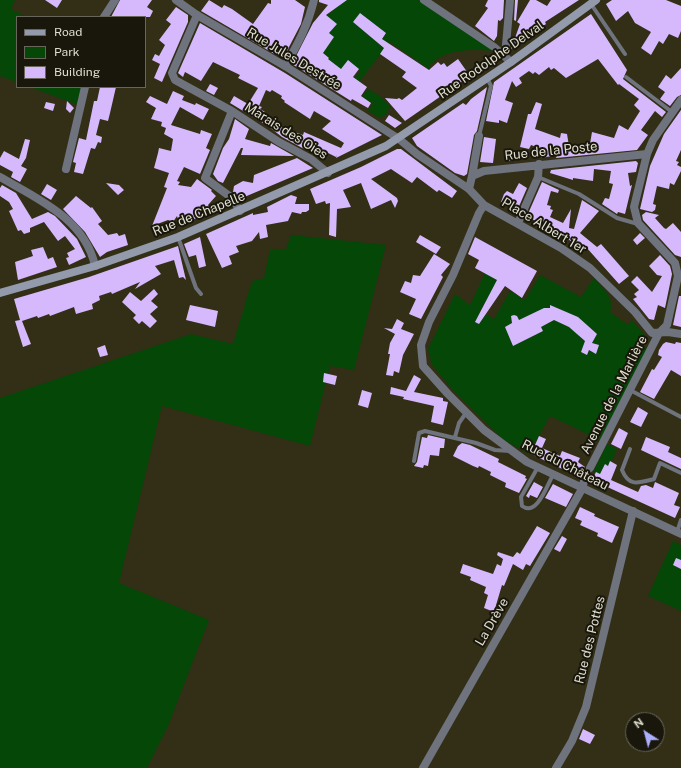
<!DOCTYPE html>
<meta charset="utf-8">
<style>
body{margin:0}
#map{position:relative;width:681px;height:768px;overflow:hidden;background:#332f16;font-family:"Public Sans",sans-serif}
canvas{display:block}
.legend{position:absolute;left:16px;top:16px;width:130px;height:72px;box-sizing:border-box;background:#19170c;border:1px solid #68665a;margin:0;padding:5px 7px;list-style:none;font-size:12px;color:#dfddce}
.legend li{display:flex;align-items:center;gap:8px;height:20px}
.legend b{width:20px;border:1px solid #68665a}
.north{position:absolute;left:625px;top:712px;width:40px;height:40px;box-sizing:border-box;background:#19170c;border:1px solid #68665a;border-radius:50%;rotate:324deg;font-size:11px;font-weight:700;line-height:16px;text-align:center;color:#dfddce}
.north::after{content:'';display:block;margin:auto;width:14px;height:18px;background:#acaffb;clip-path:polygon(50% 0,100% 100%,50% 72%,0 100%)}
</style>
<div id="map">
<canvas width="681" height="768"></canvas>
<ul class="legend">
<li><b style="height:5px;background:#929aab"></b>Road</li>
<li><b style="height:11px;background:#044707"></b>Park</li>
<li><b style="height:11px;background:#d5b9fc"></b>Building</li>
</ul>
<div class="north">N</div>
</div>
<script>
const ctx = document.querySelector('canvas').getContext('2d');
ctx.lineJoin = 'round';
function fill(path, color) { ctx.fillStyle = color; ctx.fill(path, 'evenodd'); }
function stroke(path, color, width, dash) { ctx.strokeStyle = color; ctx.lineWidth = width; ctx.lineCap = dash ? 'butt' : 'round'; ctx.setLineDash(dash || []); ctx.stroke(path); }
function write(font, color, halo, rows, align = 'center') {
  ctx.font = font + ' "Public Sans",sans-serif'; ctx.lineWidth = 4; ctx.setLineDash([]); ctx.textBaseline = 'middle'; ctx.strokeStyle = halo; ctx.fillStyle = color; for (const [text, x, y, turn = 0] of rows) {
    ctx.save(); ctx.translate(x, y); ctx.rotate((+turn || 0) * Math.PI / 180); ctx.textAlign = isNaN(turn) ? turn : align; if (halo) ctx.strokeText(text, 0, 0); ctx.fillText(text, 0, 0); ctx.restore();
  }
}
fill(new Path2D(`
 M0 0H15L11 9 26 17H17V82L0 76Z
 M336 0H418L494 51C472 49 445 48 429 66L430 70 390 42 356 86 351 83 360 71 357 68 343 70 312 52 324 21 331 11H334Z
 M30 87H85L81 106Z
 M368 89 380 96 391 107 387 110 388 113 380 118 368 111 373 104 362 96Z
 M291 235 386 245 354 370 330 366 310 446 162 406 119 583 209 620 168 726 147 768H0V398L191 334 233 344 252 281 264 278 270 250 286 249Z
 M486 271 500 279 480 311 494 319 510 291 525 300 540 275 581 297 594 278C603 288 615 298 610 312L628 325 632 320 646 337 639 343 640 348 649 347 600 440 550 416 529 454 504 440 453 390 432 365 428 349 455 294 470 305Z
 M607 444 617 449 608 469 601 475 593 472Z
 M673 541 681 545V611L648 596Z`), '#044707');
fill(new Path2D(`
 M45 0H62L57 8Z
 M120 0H152L147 7 153 11 150 17H111Z
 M209 0 222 8 224 5 232 9 253 24 268 3 271 4V0H295L305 7 301 24 289 47 286 54 278 56 201 11Z
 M319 0H347L326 15 337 24 329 33 334 37 323 53 329 58 328 59 341 69 348 60 359 69 353 77 367 87 361 96 371 103 368 108 352 99 351 101 292 64 313 23 328 5 319 2Z
 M488 0H504L503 18 500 21 498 20 497 36 494 41 475 26 488 8 485 6Z
 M515 0H518L516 21 514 20Z
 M530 0H536L547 6 551 0H579L545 22 546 24 511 49 520 24 517 22Z
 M612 0H666L681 6V31L678 38 669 34 663 44 659 41 651 55 641 48 651 32 635 23 628 11 616 21 606 4Z
 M176 7 188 15V22L162 82 154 78 160 64 152 60 155 54 159 56 165 45 159 40 171 24 166 20Z
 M360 13 386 33 382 39 429 70 438 62 441 65 444 63 447 67 458 59 470 76 405 121 385 98 397 99 399 98 402 100 417 88 402 77 406 72 380 54 384 48 353 22Z
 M591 14 627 70 623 79 666 112 662 117 655 111 641 130 648 135 637 150 556 158 557 155 541 158 544 150 531 145 529 149 520 147 528 114H531L536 102 542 104 535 129 560 138 561 133 567 134 569 146 590 144 592 132 614 138 619 125 628 130 640 111 634 105 639 99 619 84 618 85 598 59 566 78 554 68 551 70 549 67 539 75 535 72 533 74 529 71 519 78 522 83 516 87 512 81 505 100 513 103 507 123 499 120V123L486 121 494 82Z
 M200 23 285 73 382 135 336 158 337 155 336 157 328 153 327 156 304 146 306 150 282 137 268 126 230 103 234 96 248 104 258 88 238 78 240 75 213 62 201 81 185 72 183 77 178 73ZM266 90 270 92 272 90 282 96 281 98 285 101 284 102 310 119 314 111 331 121 322 129 344 143 341 148 304 132 303 135 283 128 263 114 265 112 260 109 262 107 259 106Z
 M681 68V95L677 97 670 106 660 99 665 92 658 87 666 75 671 79Z
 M210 84 218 88 214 95 206 91Z
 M100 87H116L110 113 108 121 100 119 96 135 102 137 101 143 98 142 95 149 91 148 83 174 74 172 76 163 73 162 79 138 86 140 94 101H97Z
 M487 87 477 131 474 135 467 174 464 176 455 173 417 146 412 138 463 103 466 105 471 99Z
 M173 91 184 96 182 100 195 105 196 103 209 109 203 120 180 107 171 125 200 134 201 130 212 134 206 148 210 150 200 174 184 167 177 181 180 182 178 185 191 187 197 179 212 190 211 191 216 196 208 205 211 212 180 225 177 216 173 222 168 220 152 226 167 188 164 187 169 173 154 168 158 153 159 148 171 151 173 139 164 134 166 128 161 126 162 122 151 119 156 108 146 102 150 96 167 104Z
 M67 101 74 108 70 113 66 109Z
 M46 102 55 104 53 111 44 108Z
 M681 110V150L676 161 679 162 677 165 681 167V171L674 185 670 183 669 189 657 186 653 204 656 205 655 210 652 212 640 209 650 166 664 134Z
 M389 115 402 123 395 128 385 121Z
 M235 119 249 129 245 139 270 146 271 143 294 156 241 155 243 148H241L223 183 218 181 213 174 223 148 229 139Z
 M484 137 496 139 493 163 480 162Z
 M25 139 30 140 26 158 21 166 27 169 20 182 11 177 13 172 0 165V158L4 151 19 159Z
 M397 149H401L457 191 452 198 439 190 437 192 417 177 412 183 391 169 371 179 397 198 398 201 395 208 391 200 371 209 361 183 343 190 351 207 337 209 336 237 329 235 330 203 326 204 325 201 316 204 310 189 361 167Z
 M509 152 516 154 514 160 507 161Z
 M297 158 313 168 242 198 238 197 233 192 234 186 243 181 253 183 254 175Z
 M636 161 638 163 636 172 628 173 630 186 632 185 625 214 618 212 617 214 602 204 605 198 609 199 613 184 609 183 611 171 594 169 593 181 573 178V180L550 173 551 170Z
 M542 182 559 190 558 193 551 191 547 205 551 206 550 209 553 210 550 217 563 223 571 209 569 228 574 229 582 200 599 211 580 233 597 247 601 244 629 276 619 284 586 247 584 251 568 239 541 227 542 225 527 216Z
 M106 183 119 185 124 190 118 195Z
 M519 183 527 188 517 211 501 202 504 194 507 191 513 194Z
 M47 184 57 190 51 200 41 194Z
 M2 185 16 193 32 219 48 212 55 216 77 239 86 257 69 265 66 258 69 257 67 253 75 249 65 236 58 241 44 222 30 228V232L24 234 21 230 18 231 9 211 13 209 9 202 0 196V188Z
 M291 195 297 197 295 204H309V210L306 212H302L301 214 292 212 288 221 266 225 268 237 260 239 259 232 252 241 236 246 239 252 229 256 232 264 222 268 206 234 253 213V215L268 212 267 207Z
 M76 196 91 208 92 207 102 221 98 224 108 235 117 233 119 236 125 234 128 245 107 252 100 257 85 232 63 209Z
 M646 212 659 215 655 218 664 228 666 229 673 223 681 232V257L675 255 643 220 642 215Z
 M640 233 645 238 637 245 633 240Z
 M420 235 441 247 436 254 416 242Z
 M200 237 206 266 199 268 196 255 189 257 184 244Z
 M475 237 537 271 522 298 505 286 479 324 475 322 497 280 475 268 479 260 468 254Z
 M178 246 186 280 183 277 179 278 174 260 155 266 161 274 135 289 140 282 112 294 111 292 99 296 100 300 92 304 93 309 76 314 74 307 50 316 49 314 38 318 37 316 22 321 31 344 23 347 15 321 20 320 14 299 89 277Z
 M43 247 48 259 53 257 57 267 18 280 15 262 33 256 31 250Z
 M434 254 450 264 441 275 443 277 421 319 409 314 416 299 400 292 405 281 411 283 413 275 420 276Z
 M660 255 670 266 672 274 665 308 658 305 654 320 649 319 633 299 637 297 634 294 639 290 631 282 637 276 652 292 662 276 657 275 649 266Z
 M154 289 158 294 151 301 158 307 150 314 157 321 150 328 142 321 139 324 133 318 136 315 122 302 130 292 141 301Z
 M679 296H681V327L673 325Z
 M190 305 218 311 215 327 186 320Z
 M550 305 578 317 597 334 592 343 599 345 596 354 589 350 587 355 581 352 585 341 569 327 554 320 541 327 543 331 513 346 505 327 512 323 511 316 514 315 517 316 519 320 544 308H550Z
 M397 319 404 323 401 329 414 334 403 355 399 373 394 371 393 376 386 375 390 354H388L390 343 395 334 384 328 392 329Z
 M666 342 675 344 676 342 681 343V376L671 370 654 399 640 392 652 369 654 370 662 357 658 355 659 350 663 344Z
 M105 345 108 355 100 357 97 348Z
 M324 373 337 376 335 385 323 382Z
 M414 375 421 379 414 392 443 398V401L448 402 443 425 431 422 434 406 403 399 404 397 390 394 391 387 406 391Z
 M362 390 372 393 368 408 358 405Z
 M638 407 648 413 641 427 630 422Z
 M619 428 628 433 621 449 611 444Z
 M428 435 445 439 444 448H440L439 456 430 455 428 466 424 465 423 468 414 466 417 462 422 437 427 438Z
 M539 436 546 439 542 448 560 456 562 451 580 458 578 462 585 467V472L581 473 579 477 531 454Z
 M646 437 670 447 668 452 681 458V469L641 450Z
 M462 443 470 445 499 459 498 462 526 476 525 478 527 479 519 493 505 487 506 483 490 475 491 472 479 466 478 468 473 466 453 456 458 446Z
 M610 461 617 465 611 480 638 492 641 486 646 485 653 488 655 482 679 493 674 505 680 507 675 518 592 480 596 472 600 474 605 464 608 466Z
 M534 482 543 487 537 498 530 495 529 498 526 496Z
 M553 484 573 494 566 507 545 498Z
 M580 507 595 514 594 516 619 527 612 543 597 536 598 533 580 525 582 521 575 518Z
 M537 526 550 533 530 566 526 564 523 570 513 564 504 586 502 585 494 612 484 608 488 595 484 593 486 587 470 580 471 577 460 573 463 564 493 574 497 564 501 566 503 559 497 555 498 552 513 557 517 552 520 554Z
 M562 536 567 539 560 552 554 549Z
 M676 558 681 560V569L673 565Z
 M583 729 595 735 590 744 579 739Z`), '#d5b9fc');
stroke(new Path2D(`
 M591 4 625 54
 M626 77 672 112
 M479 136 491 86 487 78
 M538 177 579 194 617 218 638 224
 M178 237 196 288 201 294
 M630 390 681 417
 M455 437 459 423 466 413
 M630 449 622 470C629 487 638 483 654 479L660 463 681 473
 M414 461 419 433 425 431 476 443 495 450 510 451
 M538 467 521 497 522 506C537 517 547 485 553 475
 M677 532 681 520`), '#6e737e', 4);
stroke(new Path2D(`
 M424 0 494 47 511 62
 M197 15 172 73 175 80 232 111
 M104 17 115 0
 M505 56 510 0
 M285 66C298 44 308 25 314 0
 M399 139 417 154 469 189 484 205 561 248 590 268 635 312 652 333 668 332 681 334
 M66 169 85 87
 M472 176 479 136
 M0 177C38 199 85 219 95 266
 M469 189 472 176 484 171 647 154
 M484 205 479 213 453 275 429 322 421 345 423 366 448 394 484 430 527 462 681 534
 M240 211 232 198 205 178 232 111 279 142 311 159 328 173
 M518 223 538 177 539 164
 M590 468 659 333 667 325 678 276 675 263 638 223 634 207 647 154 653 140 681 100
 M423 768 582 489 585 477
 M556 768 572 741 586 707 633 511`), '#6e737e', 8);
stroke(new Path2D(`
 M176 0 197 15 285 66 399 139`), '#6e737e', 8);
stroke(new Path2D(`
 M0 293 95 266 178 237 386 146 511 62 596 0`), '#929aab', 8);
write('13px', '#dfddce', '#19170c', [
 ["Rue Jules Destrée",294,59,31],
 ["Rue Rodolphe Delval",491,60,-35],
 ["Marais des Oies",286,131,32],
 ["Rue de la Poste",551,151,-6],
 ["Rue de Chapelle",199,214,-22],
 ["Place Albert 1er",544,226,31],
 ["Avenue de la Marlière",614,395,-63],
 ["Rue du Château",565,465,27],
 ["La Drève",492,622,-60],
 ["Rue des Pottes",590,640,-76]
]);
</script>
